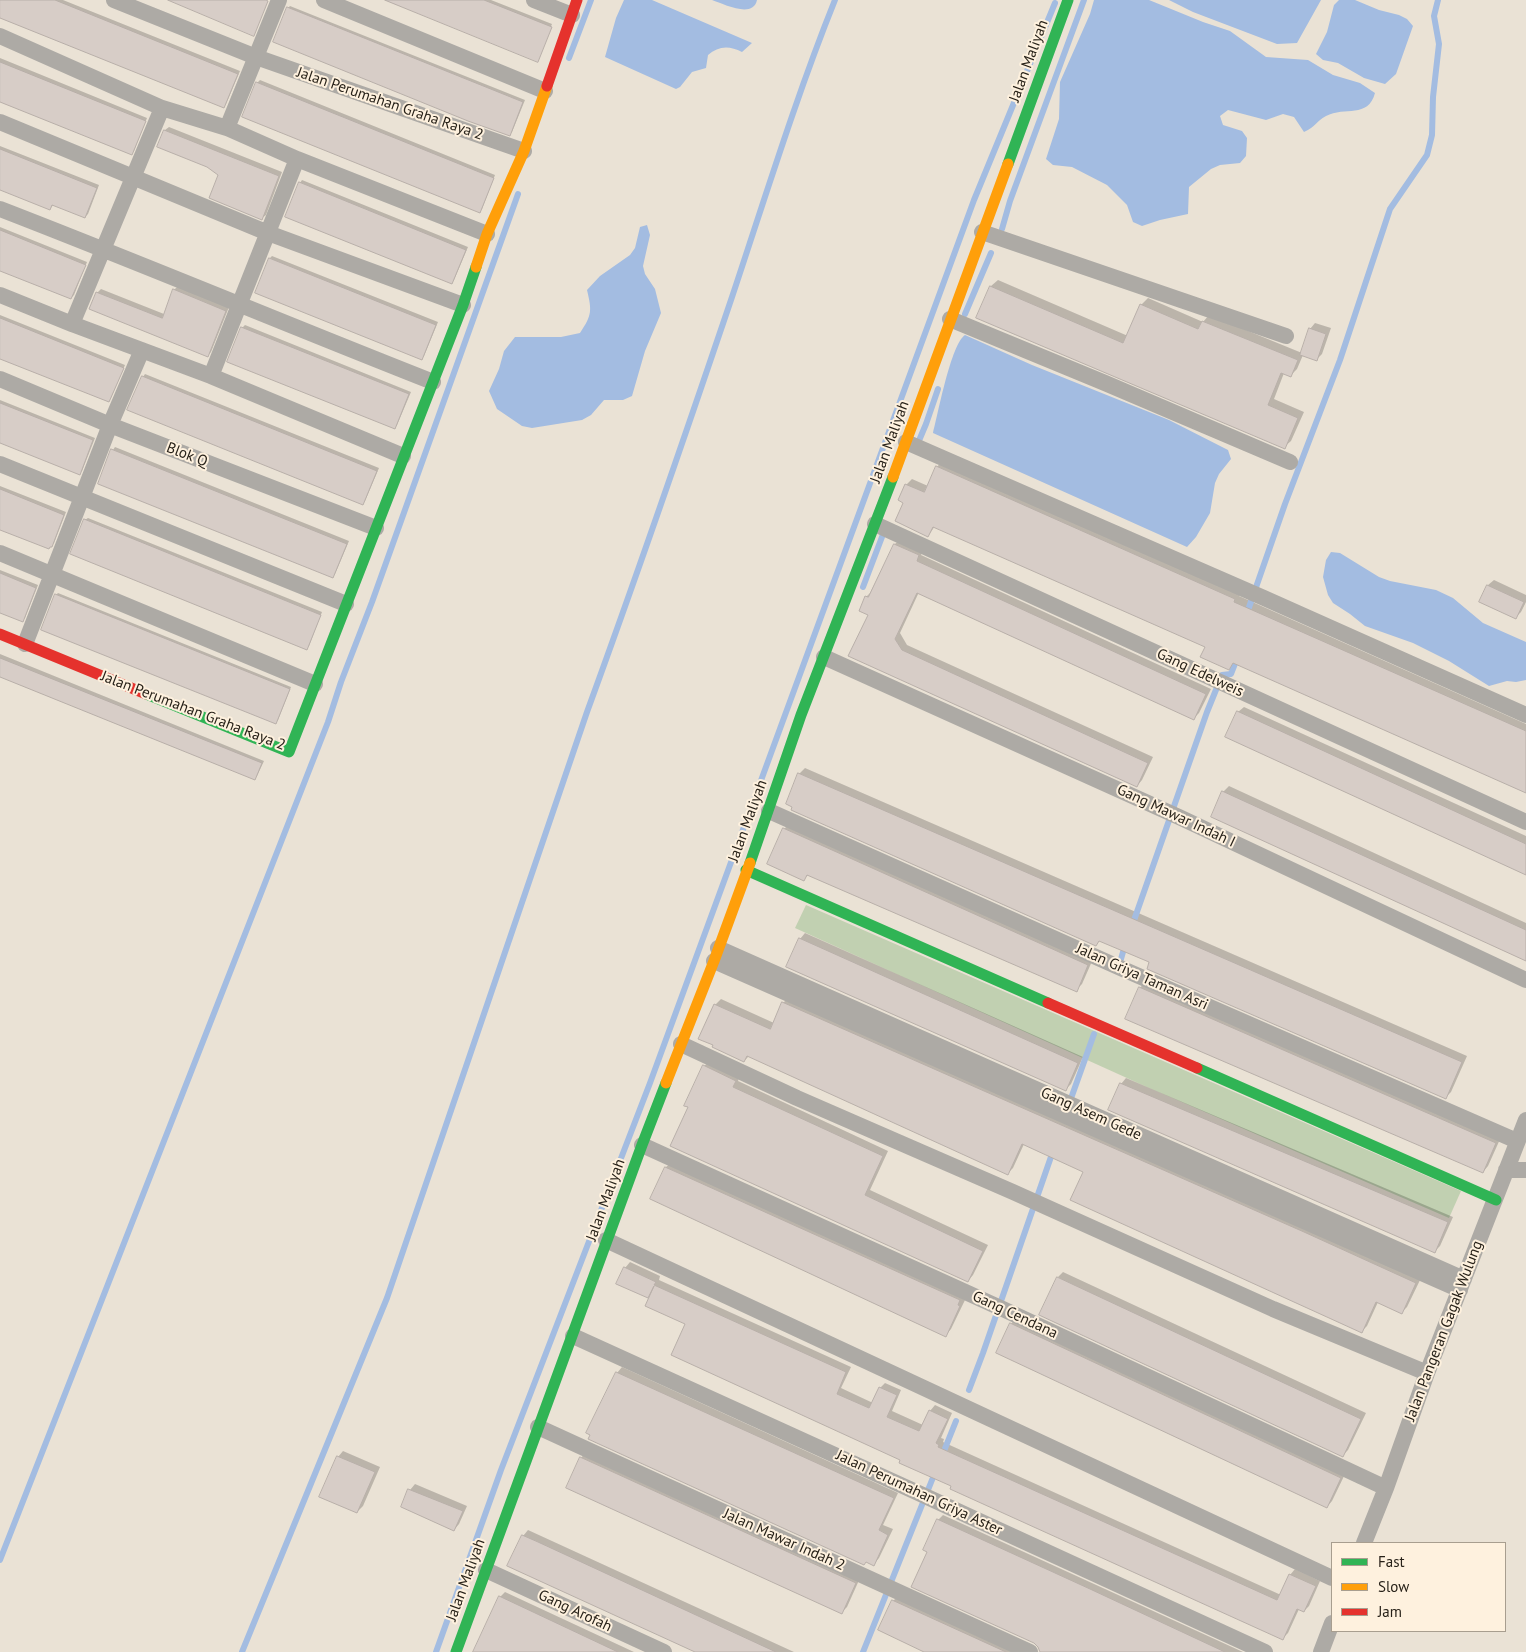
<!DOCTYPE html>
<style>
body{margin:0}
#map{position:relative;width:1526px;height:1652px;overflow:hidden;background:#eae2d5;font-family:"PT Sans",sans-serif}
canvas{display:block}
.legend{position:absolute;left:1331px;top:1542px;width:175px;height:90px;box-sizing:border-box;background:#fef1de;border:1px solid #a89e8f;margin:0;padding:6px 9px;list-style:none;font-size:15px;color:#272118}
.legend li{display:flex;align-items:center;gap:10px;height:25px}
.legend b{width:25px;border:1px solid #a89e8f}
</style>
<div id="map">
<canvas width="1526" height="1652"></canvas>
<ul class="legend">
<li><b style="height:6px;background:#30b455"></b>Fast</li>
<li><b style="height:6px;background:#ff9f0a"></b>Slow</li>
<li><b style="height:6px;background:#e5322d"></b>Jam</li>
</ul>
</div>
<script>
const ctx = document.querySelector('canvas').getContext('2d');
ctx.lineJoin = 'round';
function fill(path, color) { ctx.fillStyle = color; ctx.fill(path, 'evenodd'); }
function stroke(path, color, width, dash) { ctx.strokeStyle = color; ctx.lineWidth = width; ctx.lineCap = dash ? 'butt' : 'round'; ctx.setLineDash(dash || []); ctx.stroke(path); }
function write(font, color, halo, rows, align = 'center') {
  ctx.font = font + ' "PT Sans",sans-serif'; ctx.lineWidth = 4; ctx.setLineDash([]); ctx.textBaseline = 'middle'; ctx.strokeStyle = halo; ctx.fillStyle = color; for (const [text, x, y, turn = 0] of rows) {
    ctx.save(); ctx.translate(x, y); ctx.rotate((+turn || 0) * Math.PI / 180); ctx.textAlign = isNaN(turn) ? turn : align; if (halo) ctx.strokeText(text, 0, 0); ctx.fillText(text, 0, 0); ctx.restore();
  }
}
fill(new Path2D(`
 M806 905 1461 1191 1449 1218 1138 1083 795 928Z`), '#c1d0b1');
fill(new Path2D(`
 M624 0H652L752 43 742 52C729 45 718 46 708 55L706 68 692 72 680 87 676 89 605 57 616 18Z
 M712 0H757C753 19 724 4 712 0Z
 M1094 0H1149L1203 22 1230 31 1266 57 1308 60 1333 75 1360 83 1375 93C1368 119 1345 106 1326 116 1316 121 1316 127 1304 132L1294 117 1283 114 1266 120 1228 110 1220 116 1223 125 1242 131 1247 138 1246 156 1240 163 1220 165 1211 169 1189 187 1188 214 1160 220 1142 226 1133 222 1127 205 1107 185 1072 167 1053 165 1046 159 1059 119 1060 82 1090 14Z
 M1169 0H1321L1297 43 1277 44 1193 12Z
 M1339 0H1355L1379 10 1399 15 1407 19 1413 26 1396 74 1385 84 1364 78 1338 63 1323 60 1316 54 1327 32 1334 5Z
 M647 225 650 235 643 266 645 274 655 289 661 313 645 351 632 396 623 400H604L591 415 582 420 532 428 522 426 497 409 489 391 499 369 504 351 515 337H561L580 333C592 315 592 311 587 290L600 276 630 255 635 248 640 227Z
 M965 335 1032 365 1169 420 1228 450 1231 459 1219 474 1215 483 1210 513 1196 537 1187 547 933 433C938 414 951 344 965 335Z
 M1331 552 1340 553 1379 577 1390 581 1436 590 1453 598 1483 623 1526 642V680L1516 682 1507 681 1489 686 1449 661 1413 643 1365 626 1350 614 1333 603 1328 595 1323 577 1326 560Z`), '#a3bce1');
fill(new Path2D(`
 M0 0H63L240 71 226 104 224 107 0 17Z
 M385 0H491L552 24 537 59Z
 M290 6 525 100 512 132 510 134 288 8Z
 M0 58 147 118 134 151 131 154 0 101Z
 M260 80 495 175 482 209 479 211 257 83Z
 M169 127 282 172 266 215 262 218 219 175 208 166 158 146 165 130Z
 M0 146 99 185 88 214 85 217 54 204 50 209 0 188Z
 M302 180 468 247 454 280 452 283 300 183Z
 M0 227 87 262 74 295 71 298 0 269Z
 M272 256 438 322 424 356 422 358 270 258Z
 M998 280 1128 336 1141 305 1148 298 1203 322 1209 315 1302 353 1310 329 1315 323 1331 328 1322 354 1317 359 1303 355 1297 369 1291 375 1284 373 1274 399 1304 412 1291 441 1284 447 978 317 991 286Z
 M178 286 229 307 211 352 207 356 97 293 101 289 164 314 174 290Z
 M0 315 125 365 111 398 109 401 0 357Z
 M245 325 411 392 397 425 395 428 242 328Z
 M145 374 379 468 365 501 363 504 143 377Z
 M0 400 95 438 82 471 79 474 0 442Z
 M115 447 349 541 335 574 333 577 100 483 113 450Z
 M942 461 1240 594 1239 596 1526 724V791L1235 662 1229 668 1207 647 935 526 928 536 905 502 900 500 907 484 912 479 928 486 937 467Z
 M0 486 66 512 54 543 49 548 0 528Z
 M88 518 322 612 309 646 306 648 85 520Z
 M900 539 924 550 921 555 1211 689 1199 713 1194 718 919 592 900 633 907 645 1153 757 1142 780 1137 786 850 656 869 614 866 597 872 591 895 544Z
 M0 570 38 585 25 618 22 621 0 612Z
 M1494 580 1526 595V602L1521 612 1516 617 1480 601 1488 585Z
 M58 593 291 687 278 720 275 722 56 595Z
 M0 654 264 761 257 776 255 779 0 676Z
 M1244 707 1526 836V874L1238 712Z
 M805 768 1467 1056 1451 1092 1445 1098 1151 962 1100 940 1096 945 799 774Z
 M1229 786 1526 923V960L1223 792Z
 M790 823 1093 959 1082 984 1076 990 808 875 804 879 784 829Z
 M805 933 1083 1057 1071 1084 1065 1090 800 939Z
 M1145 982 1501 1137 1488 1166 1483 1172 1140 988Z
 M789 997 1421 1278 1407 1307 1402 1312 1378 1302 1367 1326 1362 1331 1085 1171 1024 1144 1013 1168 1008 1173 749 1056 744 1061 715 1005 721 999 774 1023 783 1003Z
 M710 1061 740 1075 738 1081 888 1151 870 1190 988 1245 973 1275 968 1281 690 1107 704 1066Z
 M1126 1078 1453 1217 1440 1246 1434 1252 1121 1084Z
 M672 1162 965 1300 951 1329 946 1335 652 1198 666 1167Z
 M630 1262 660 1276 659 1280 851 1367 841 1388 873 1403 880 1388 885 1383 901 1390 892 1411 923 1425 930 1411 935 1405 952 1413 941 1438 944 1439 943 1442 1281 1595 1290 1575 1295 1569 1320 1581 1309 1606 1304 1611 1299 1609 1288 1633 1283 1638 953 1486 902 1459 687 1324 652 1292 648 1297 625 1268Z
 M1063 1272 1366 1413 1348 1450 1343 1455 1058 1277Z
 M1016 1318 1346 1472 1332 1501 1327 1507 1011 1324Z
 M622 1367 898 1493 883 1525 893 1529 879 1558 874 1564 617 1373Z
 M343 1451 380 1467 363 1506 357 1512 338 1457Z
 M586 1452 860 1578 847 1607 841 1613 581 1458Z
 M415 1484 467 1506 459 1524 454 1530 402 1507 410 1490Z
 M943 1515 1243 1652H1041L1039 1646 929 1552 938 1520Z
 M528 1530 794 1652H698L523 1536Z
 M505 1592 634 1652H474L500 1597Z
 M899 1595 1023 1652H928L893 1601Z`), '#0003');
stroke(new Path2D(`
 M569 58 591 0
 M1002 229 1010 201 1084 0
 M965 314 991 253
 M918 443 926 424 938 389
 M863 587 885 529
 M1246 616 1285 504 1340 360 1390 209 1427 155 1432 135 1433 97 1439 44 1434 16 1438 0
 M1132 926 1207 712 1222 675 1231 674 1238 656
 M1121 959 1125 945
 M1069 1104 1094 1034
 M969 1390 983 1353 1053 1151
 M942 1456 956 1421
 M0 1560 328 722 341 682 372 602 518 194
 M242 1652 387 1298 587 712C637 575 685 436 732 297 765 198 796 97 835 0
 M436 1652 501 1470 650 1083 974 200 1055 3
 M863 1652 936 1470`), '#a3bce1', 6);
const building = new Path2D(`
 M0 0H55L238 74 224 108 0 18Z
 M168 0H266L268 1 254 36Z
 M385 0H484L552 27 538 62Z
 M287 7 523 102 510 136 468 121 273 42Z
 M0 62 146 121 132 155 0 102Z
 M256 82 494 178 480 213 242 117Z
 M164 130 279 176 262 220 209 198 218 175 207 167 157 147Z
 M0 149 97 188 85 218 52 205 50 210 0 190Z
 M299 182 466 250 452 284 285 217Z
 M0 230 86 265 71 299 0 271Z
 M269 258 436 325 422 360 255 293Z
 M990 286 1123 343 1140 304 1198 329 1202 321 1298 360 1291 377 1281 373 1268 405 1298 418 1285 449 976 318Z
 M173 289 226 311 208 357 89 309 96 292 162 318Z
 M0 318 124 368 109 402 0 359Z
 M241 327 409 394 395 429 227 362Z
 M1309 328 1326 334 1317 361 1300 355Z
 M142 376 377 471 363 505 127 410Z
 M0 403 93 440 80 475 0 443Z
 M111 449 347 544 333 578 98 484Z
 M936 466 1235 599 1234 602 1526 731V793L1233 663 1229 670 1200 657 1205 647 933 527 928 537 895 521 903 503 898 500 905 484 924 492Z
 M0 489 64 515 52 547H50L49 549 0 530Z
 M84 519 321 615 307 650 70 554Z
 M894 544 919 555 917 561 1206 694 1194 720 917 593 895 639 902 650 1148 763 1137 787 848 656 868 615 859 611 865 596 868 597Z
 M0 573 36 588 23 622 0 613Z
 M1487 585 1524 602 1516 619 1479 602Z
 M55 594 290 689 276 724 41 630Z
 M0 658 262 763 255 780 0 677Z
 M1237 711 1526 844V875L1225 737Z
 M798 773 1462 1062 1446 1099 1147 969 1149 962 1099 941 1096 946 791 810 792 807 786 804Z
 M1222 791 1526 930V961L1211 817Z
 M783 828 1088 965 1077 992 807 875 804 881 767 864Z
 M799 938 1078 1063 1066 1091 786 967Z
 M1139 987 1496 1143 1483 1173 1125 1019Z
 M782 1002 1304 1232 1416 1283 1402 1314 1376 1302 1362 1333 1070 1200 1083 1172 1022 1144 1008 1175 747 1056 744 1062 712 1047 713 1045 698 1039 714 1004 770 1029Z
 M703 1065 736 1081 733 1087 883 1156 865 1195 983 1251 968 1282 670 1146 688 1107 684 1106Z
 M1120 1083 1448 1222 1435 1253 1108 1110Z
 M665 1167 960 1300 958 1305 960 1306 946 1337 650 1199Z
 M624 1267 656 1282 654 1285 846 1372 837 1394 869 1408 879 1387 897 1395 887 1417 919 1431 929 1410 948 1419 936 1443 939 1445 938 1447 1277 1600 1289 1574 1316 1586 1304 1612 1297 1609 1283 1640 950 1489 951 1486 899 1463 900 1460 671 1355 685 1324 645 1306 654 1286 648 1298 616 1284Z
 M1057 1277 1361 1419 1343 1457 1039 1315Z
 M1010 1323 1341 1478 1327 1508 996 1353Z
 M616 1372 894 1498 879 1530 888 1535 874 1566 866 1562 864 1565 588 1439 590 1435 586 1433Z
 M337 1456 375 1472 357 1513 319 1497Z
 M580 1457 856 1583 842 1614 566 1488Z
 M408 1489 463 1511 454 1531 401 1507Z
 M937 1519 1090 1589 1225 1652H1040L1038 1647 1034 1643 911 1587 927 1552 923 1550Z
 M522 1535 538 1542 776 1652H695L507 1566Z
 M499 1596 618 1652H473Z
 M892 1600 1006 1652H924L878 1630Z`);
fill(building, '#d7cdc7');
stroke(building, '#b8afa9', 1);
stroke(new Path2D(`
 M114 0 256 57 524 151
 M324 0 545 91
 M534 0 572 15
 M0 36 162 108 227 128 297 159 487 234
 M0 122 268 233 463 305
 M227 128 279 0
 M0 209C145 265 288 325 433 382
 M982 232 1286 336
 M0 295 72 324 211 376 403 456
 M950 319 1105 383 1290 462
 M72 324 162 108
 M211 376 297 159
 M0 379 110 425 376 528
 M906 442 1264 598 1526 715
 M0 464 346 604
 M875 524 1526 822
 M0 553 315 684
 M25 644 110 425 142 350
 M824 657 1179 817 1526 980
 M769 811 1125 970 1517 1141
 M718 948 1464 1279
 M714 961 1460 1290
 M681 1044 797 1098 1013 1192 1273 1309 1427 1373
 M642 1145 1005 1310 1386 1488
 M1506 1170H1526
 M606 1240 1332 1578
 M573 1336 914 1491 1265 1652
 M538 1427 1030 1652
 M1364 1543 1386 1488 1427 1373 1526 1120
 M486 1570 664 1652
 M1321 1652 1332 1623`), '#adaaa5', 16);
stroke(new Path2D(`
 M1008 164 1068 0
 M146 694 289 752 463 305 476 267
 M750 863 801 715 893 477
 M746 870 1048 1003
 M1197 1068 1496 1200
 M456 1652 642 1145 666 1083`), '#30b455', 11);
stroke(new Path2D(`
 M476 267 487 234 524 151 547 86
 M893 477 1008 164
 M666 1083 714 961 750 863`), '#ff9f0a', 11);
stroke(new Path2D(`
 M547 86 577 0
 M0 634 146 694
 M1048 1003 1197 1068`), '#e5322d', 11);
write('15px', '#272118', '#fef1de', [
 ["Jalan Maliyah",1029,61,-70],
 ["Jalan Perumahan Graha Raya 2",390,104,19],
 ["Jalan Maliyah",890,442,-70],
 ["Blok Q",187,455,21],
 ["Gang Edelweis",1200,673,25],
 ["Jalan Perumahan Graha Raya 2",193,711,21],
 ["Gang Mawar Indah I",1176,816,25],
 ["Jalan Maliyah",748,821,-70],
 ["Jalan Griya Taman Asri",1142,977,24],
 ["Gang Asem Gede",1091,1114,24],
 ["Jalan Maliyah",606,1200,-70],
 ["Gang Cendana",1015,1315,25],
 ["Jalan Pangeran Gagak Wulung",1444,1331,-69],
 ["Jalan Perumahan Griya Aster",919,1493,25],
 ["Jalan Mawar Indah 2",784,1540,24],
 ["Jalan Maliyah",466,1580,-70],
 ["Gang Arofah",575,1611,25]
]);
</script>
